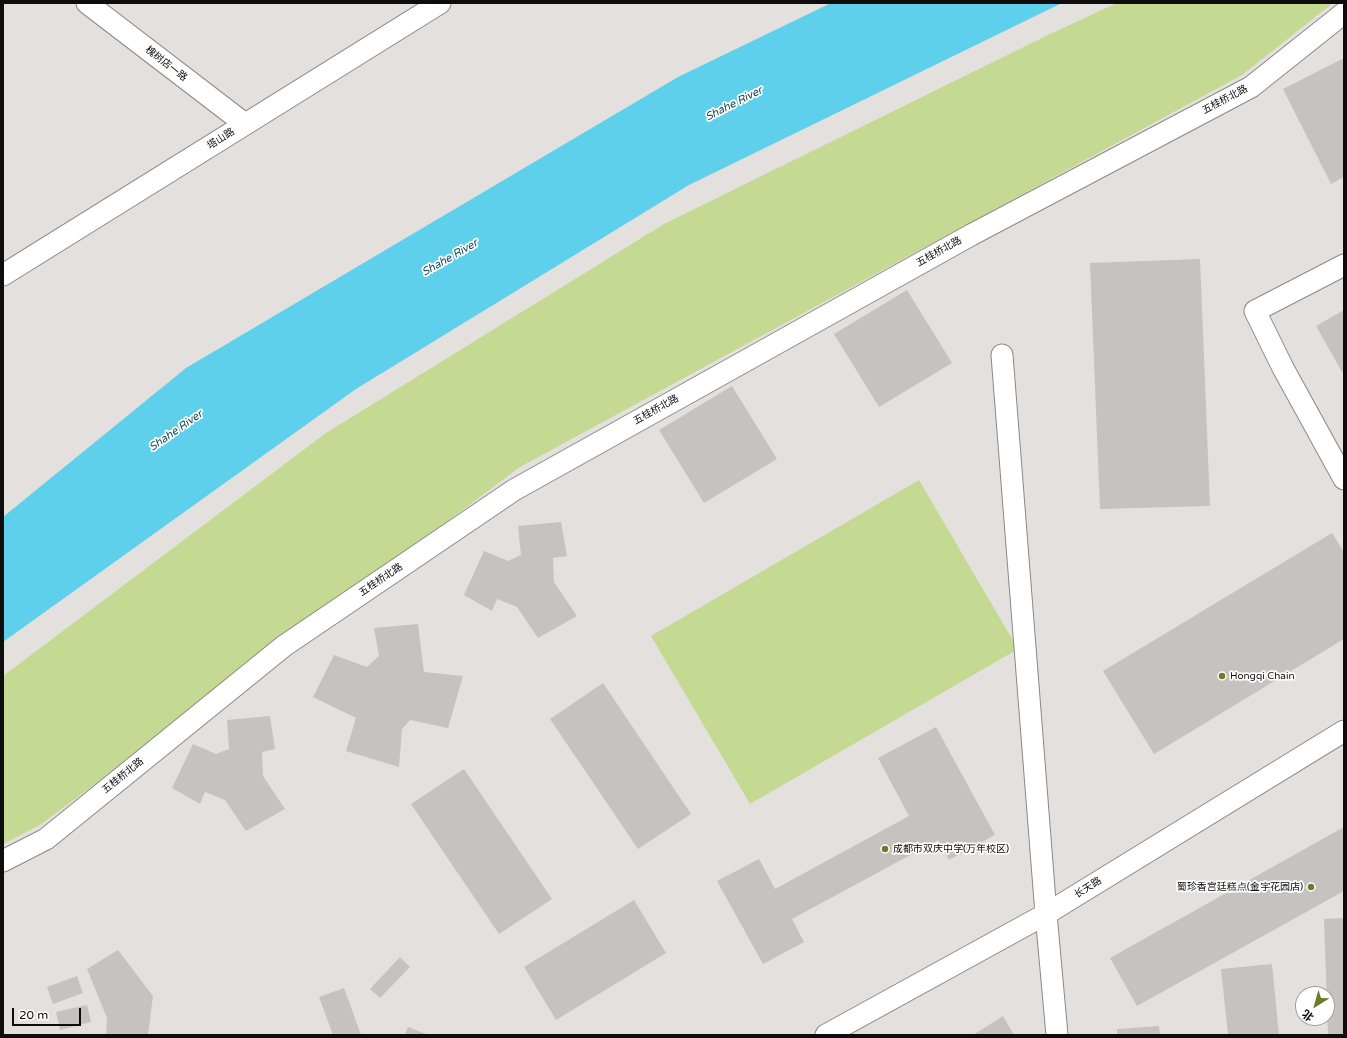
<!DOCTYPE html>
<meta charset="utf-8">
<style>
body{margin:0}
#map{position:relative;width:1347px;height:1038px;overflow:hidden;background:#e4e0de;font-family:"Varela Round","Noto Sans SC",sans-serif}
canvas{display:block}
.frame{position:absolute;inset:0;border:4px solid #0e0c0c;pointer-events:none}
.north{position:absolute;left:1295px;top:986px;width:40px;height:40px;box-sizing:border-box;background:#fff;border:1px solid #9f9e9e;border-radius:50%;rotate:217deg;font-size:11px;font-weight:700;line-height:16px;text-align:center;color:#0e0c0c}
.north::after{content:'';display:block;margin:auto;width:14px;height:18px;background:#6b7c2b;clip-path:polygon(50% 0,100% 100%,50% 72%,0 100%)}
.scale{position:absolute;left:12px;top:1008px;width:69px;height:18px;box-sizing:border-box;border:2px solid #0e0c0c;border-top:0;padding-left:5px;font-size:12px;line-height:14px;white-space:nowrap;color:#0e0c0c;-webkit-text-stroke:3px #fff;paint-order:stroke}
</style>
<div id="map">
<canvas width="1347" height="1038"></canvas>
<div class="frame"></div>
<div class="north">北</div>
<div class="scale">20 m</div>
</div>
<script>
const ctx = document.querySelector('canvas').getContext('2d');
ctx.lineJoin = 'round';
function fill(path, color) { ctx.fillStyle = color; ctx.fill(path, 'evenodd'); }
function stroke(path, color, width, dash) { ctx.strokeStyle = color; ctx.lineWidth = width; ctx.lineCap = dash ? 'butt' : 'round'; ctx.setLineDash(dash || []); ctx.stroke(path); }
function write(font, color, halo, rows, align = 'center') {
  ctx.font = font + ' "Varela Round","Noto Sans SC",sans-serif'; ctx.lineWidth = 3.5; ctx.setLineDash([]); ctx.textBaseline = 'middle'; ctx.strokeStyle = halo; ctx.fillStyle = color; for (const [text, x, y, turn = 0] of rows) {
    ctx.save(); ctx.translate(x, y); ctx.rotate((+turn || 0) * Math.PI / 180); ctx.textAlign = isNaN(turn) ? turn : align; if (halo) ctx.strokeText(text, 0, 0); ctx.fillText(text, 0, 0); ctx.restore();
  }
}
fill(new Path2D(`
 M1117 3H1333L1242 75 520 467 40 825 3 844V676L326 433 664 224 1048 35Z
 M919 480 1018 649 750 804 651 636Z`), '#c4da92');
fill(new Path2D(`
 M831 3H1062L689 185 356 389 3 642V517L186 368 678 77Z`), '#5fd0ec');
fill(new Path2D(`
 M1344 58V177L1331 184 1283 89Z
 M1200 259 1210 506 1100 509 1090 263Z
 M907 290 952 363 879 407 834 334Z
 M1344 310V371L1342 372 1316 326Z
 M732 386 777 459 704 503 659 430Z
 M561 522 567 556 553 558 554 582 577 616 538 638 517 607 497 599 492 611 464 595 484 551 508 561 521 555 518 526Z
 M1332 533 1344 552V639L1154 754 1103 671Z
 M418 624 424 672 463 676 448 728 410 720 402 729 399 767 346 751 356 718 313 697 334 655 367 667 379 656 374 628Z
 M603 683 691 814 638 849 550 719Z
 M270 716 275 749 262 752 263 776 285 809 246 831 225 800 205 792 200 804 172 788 193 744 216 754 229 749 227 720Z
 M936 727 995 835 949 860 938 840 792 919 804 942 763 964 717 881 759 859 775 889 909 816 878 758Z
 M464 769 552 899 499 934 411 804Z
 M1344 827V891L1137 1006 1110 958Z
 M634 900 666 953 556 1020 524 967Z
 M1344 918V1035H1328L1324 919Z
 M118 950 153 996 148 1035H106L107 1018 87 969Z
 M400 957 410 967 380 998 370 989Z
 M1272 964 1279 1035H1228L1221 969Z
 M77 976 83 993 53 1004 47 987Z
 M344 988 361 1035H333L319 997Z
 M87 1005 91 1022 60 1030 56 1012Z
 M1003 1016 1014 1035H973Z
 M1159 1026 1160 1035H1117V1029Z
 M408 1027 429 1035H405Z`), '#c6c2c0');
const street = new Path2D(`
 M87 3 245 124
 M1344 265 1255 311 1283 368 1344 479
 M3 275 440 3
 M1002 355 1046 914 1057 1035
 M3 861 46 839 284 646 514 490 971 235 1251 87 1344 13
 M826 1035 1046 914 1344 731`);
stroke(street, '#8d8987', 23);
stroke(street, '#fff', 21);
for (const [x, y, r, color] of [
 [1222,676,4,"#6b7c2b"],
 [885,849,4,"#6b7c2b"],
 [1311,887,4,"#6b7c2b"]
]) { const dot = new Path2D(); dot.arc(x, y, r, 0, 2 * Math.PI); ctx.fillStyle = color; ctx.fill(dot); stroke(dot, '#fff', 1.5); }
write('10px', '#0e0c0c', '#fff', [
 ["槐树店一路",166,64,38],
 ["五桂桥北路",1225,100,-28],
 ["塔山路",221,139,-32],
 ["五桂桥北路",939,252,-29],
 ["五桂桥北路",656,410,-29],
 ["五桂桥北路",381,580,-34],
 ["五桂桥北路",123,776,-39],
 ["长天路",1088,888,-32]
]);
write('10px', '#0e0c0c', '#fff', [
 ["Hongqi Chain",1230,676],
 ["成都市双庆中学(万年校区)",893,849],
 ["蜀珍香宫廷糕点(金宇花园店)",1303,887,"right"]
], 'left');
write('italic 11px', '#154753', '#fff', [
 ["Shahe River",734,104,-27],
 ["Shahe River",450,258,-30],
 ["Shahe River",176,431,-35]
]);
</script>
